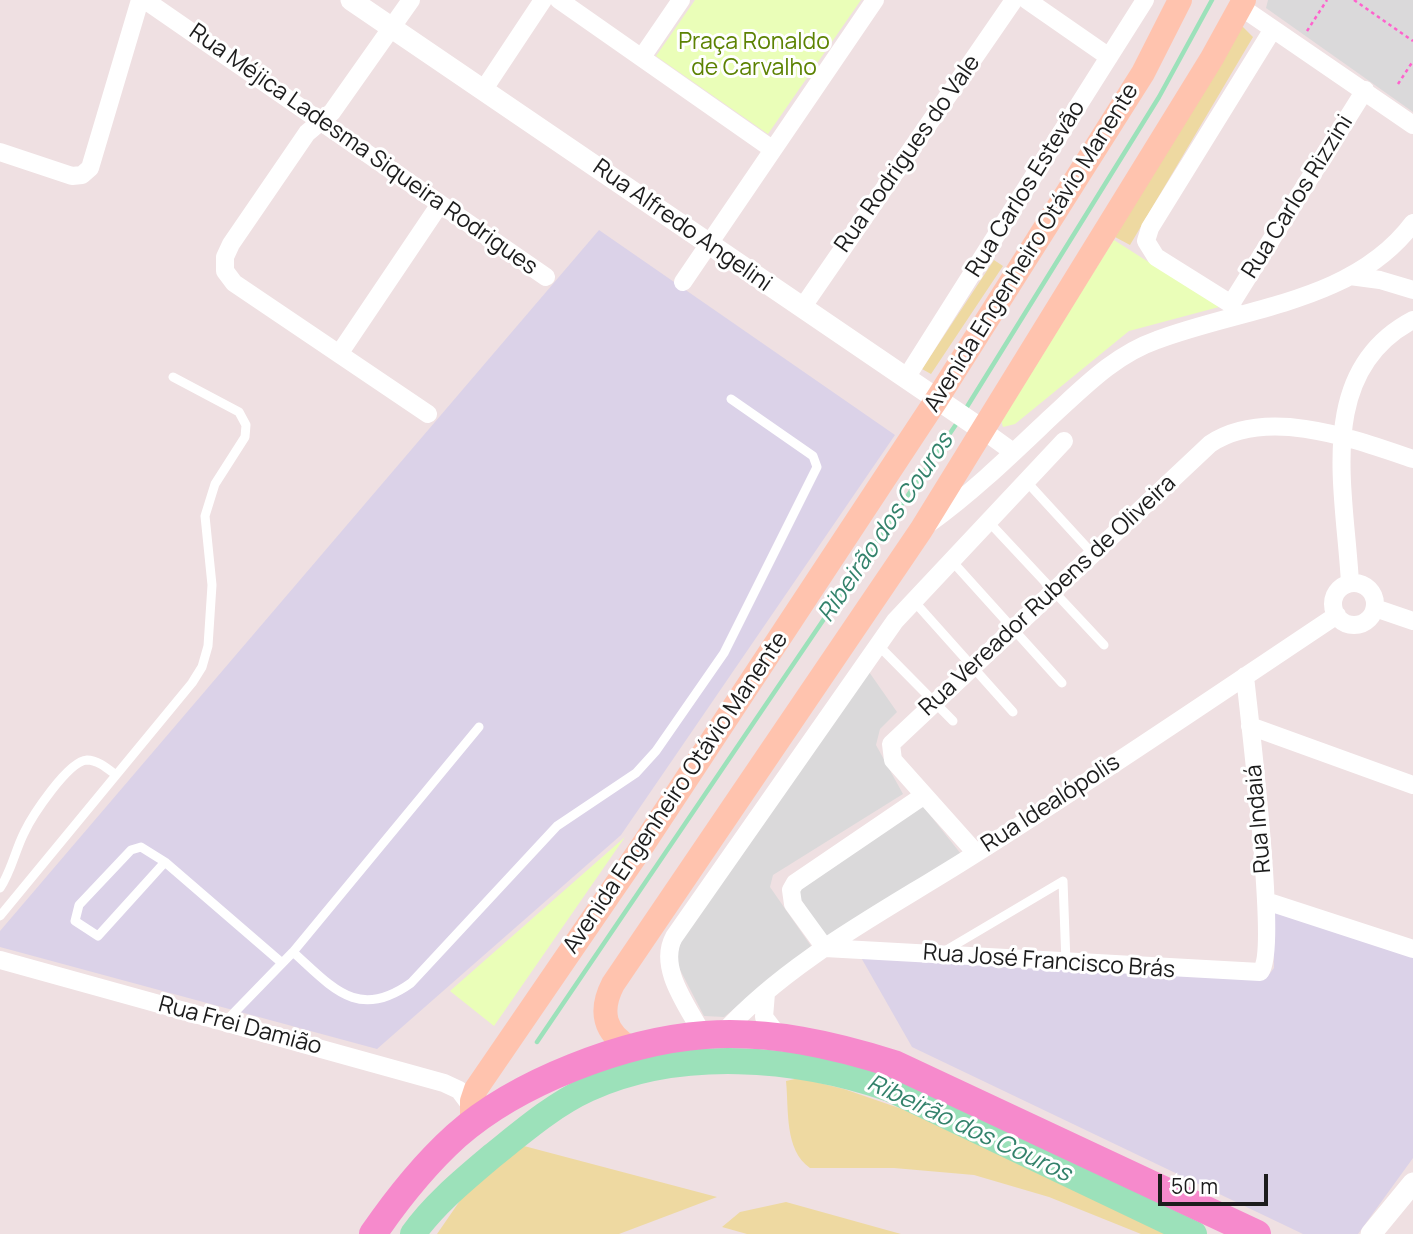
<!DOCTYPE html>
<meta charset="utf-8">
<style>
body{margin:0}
#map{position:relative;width:1413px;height:1234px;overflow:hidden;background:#efe0e2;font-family:Manrope,sans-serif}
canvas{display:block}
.scale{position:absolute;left:1158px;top:1174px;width:110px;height:32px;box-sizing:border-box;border:4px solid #1c1c1c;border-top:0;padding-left:9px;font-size:21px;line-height:24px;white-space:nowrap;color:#1c1c1c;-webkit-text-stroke:5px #fff;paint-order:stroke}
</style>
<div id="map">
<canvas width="1413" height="1234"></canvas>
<div class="scale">50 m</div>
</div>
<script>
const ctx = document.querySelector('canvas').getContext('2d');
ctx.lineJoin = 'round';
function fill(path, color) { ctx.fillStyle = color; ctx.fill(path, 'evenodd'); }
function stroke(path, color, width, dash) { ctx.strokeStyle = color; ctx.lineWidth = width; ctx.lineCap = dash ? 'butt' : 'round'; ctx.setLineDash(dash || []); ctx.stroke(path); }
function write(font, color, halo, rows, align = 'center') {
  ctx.font = font + ' Manrope,sans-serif'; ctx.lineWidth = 6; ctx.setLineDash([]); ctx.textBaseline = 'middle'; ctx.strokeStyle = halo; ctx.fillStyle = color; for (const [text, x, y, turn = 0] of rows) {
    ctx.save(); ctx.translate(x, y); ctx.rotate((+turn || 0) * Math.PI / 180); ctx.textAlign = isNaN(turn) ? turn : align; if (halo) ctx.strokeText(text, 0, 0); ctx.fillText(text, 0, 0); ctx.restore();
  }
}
fill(new Path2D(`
 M1268 0H1413V112L1266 8Z
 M867 669 897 712 880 729 876 745 903 794 773 875 770 887 811 946 724 1017 704 1016 676 962 678 943Z
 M922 805 961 854 826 938 798 895 799 891Z`), '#dad9da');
fill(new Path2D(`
 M599 230 895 435 621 835 377 1049 0 947V931Z
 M1273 908 1413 956V1158L1358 1234H1303L912 1047 859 954 1261 979 1267 977 1274 968Z`), '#dbd2e8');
fill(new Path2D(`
 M1241 25 1253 37 1130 245 1115 237Z
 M994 260 1003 266 931 374 922 369Z
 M799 1078 844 1089 902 1109 1172 1234H1141L1049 1197 974 1175 894 1168H810C784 1150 789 1109 786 1081Z
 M524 1146 717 1197 619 1234H437L468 1189Z
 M786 1202 901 1234H747L722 1227 740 1212Z`), '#eed9a1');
fill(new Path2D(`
 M695 0H861L768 134 656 56Z
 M1114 240 1219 307 1129 331 1015 424 1003 427 1000 417Z
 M625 837 494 1026 450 991Z`), '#eafeb8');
stroke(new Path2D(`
 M965 410 1159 97 1212 0
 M537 1042 959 420`), '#9ce1ba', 4.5);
stroke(new Path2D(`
 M413 1234C434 1204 465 1179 492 1156 522 1132 553 1105 588 1089 680 1047 797 1057 890 1089L1194 1234`), '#9ce1ba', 26);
stroke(new Path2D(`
 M1354 0 1413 41
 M1307 31 1327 0
 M1398 84 1413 61`), '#ff61cd', 2.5, [3.5, 3.5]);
stroke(new Path2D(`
 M1026 481 1092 553
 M988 521 1104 645
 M951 560 1062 683
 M912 599 1013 712
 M878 645 953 721
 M165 862 98 936 75 921 79 905 131 850 141 847 165 862 282 963
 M0 888C11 872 15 851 24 833 32 816 68 761 87 760 98 760 108 769 116 775
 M0 916 192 683 202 667 208 646 212 585 205 516 215 484 245 437 246 425 239 412 173 377
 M293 952C333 988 358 1021 411 983L557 826 636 773 656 751 724 653 817 467 813 456 731 399
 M943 952 1063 881 1066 963
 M225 1022 293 952 479 727`), '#fff', 9);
stroke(new Path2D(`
 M145 0 546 277
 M411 0 332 112 307 133 231 244 225 257V271L234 283 428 414
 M559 0 772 149
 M1027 0 1109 57
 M1241 7 1413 125
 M642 57 681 0
 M484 89 543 0
 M0 152 72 176 82 175 90 168 140 0
 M1350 276 1380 280 1413 290
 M683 282 875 0
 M1231 304 1365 90
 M802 308 1014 0
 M1237 316 1231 304 1156 257 1146 241 1150 228 1273 29
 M339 354 440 204
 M906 378 1145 0
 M984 431 1013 452
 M930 523C973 492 1012 454 1050 418 1083 388 1114 355 1157 340 1244 307 1353 303 1413 223
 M1350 583C1345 490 1314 372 1413 320
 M1333 604a21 21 0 1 1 42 0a21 21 0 1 1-42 0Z
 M1375 608 1413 621
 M1250 726 1413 785
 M923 796 795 883 791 890 793 904 825 948 1260 972C1279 954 1249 717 1245 676
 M976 853 893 760 891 744 1210 444C1267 406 1354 439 1413 459
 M1266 901 1413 949
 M0 960 444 1083 459 1090 471 1106
 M766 993 764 1017 780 1038
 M722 1034C791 958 889 909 975 854 1097 777 1217 695 1337 615
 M703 1035C689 1008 657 968 674 937L895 621 1064 441`), '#fff', 18);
stroke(new Path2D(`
 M351 0 984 431
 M1371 1234 1413 1183`), '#fff', 21);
stroke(new Path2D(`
 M631 1048C604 1033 599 1011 613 984L921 530 1212 58 1244 0
 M472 1124V1101L476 1089 639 851 937 399 1143 73 1180 0`), '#ffc3ae', 24);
stroke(new Path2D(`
 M373 1234C397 1199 424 1165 456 1136 517 1082 624 1041 705 1035 769 1030 834 1045 894 1064L1257 1234`), '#f68acc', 28);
write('23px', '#5c8202', '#fff', [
 ["Praça Ronaldo",754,43],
 ["de Carvalho",754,69]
]);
write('23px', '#1c1c1c', '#fff', [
 ["Rua Méjica Ladesma Siqueira Rodrigues",363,150,35],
 ["Rua Rodrigues do Vale",908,154,-55],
 ["Rua Carlos Estevão",1026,189,-58],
 ["Rua Carlos Rizzini",1298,197,-58],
 ["Rua Alfredo Angelini",682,226,35],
 ["Avenida Engenheiro Otávio Manente",1032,248,-58],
 ["Rua Vereador Rubens de Oliveira",1048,596,-43],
 ["Avenida Engenheiro Otávio Manente",676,793,-56],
 ["Rua Idealópolis",1051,804,-33],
 ["Rua Indaiá",1259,819,-95],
 ["Rua José Francisco Brás",1049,962,4],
 ["Rua Frei Damião",240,1026,15]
]);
write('italic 24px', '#33826b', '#fff', [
 ["Ribeirão dos Couros",886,528,-56],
 ["Ribeirão dos Couros",969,1129,25]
]);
</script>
